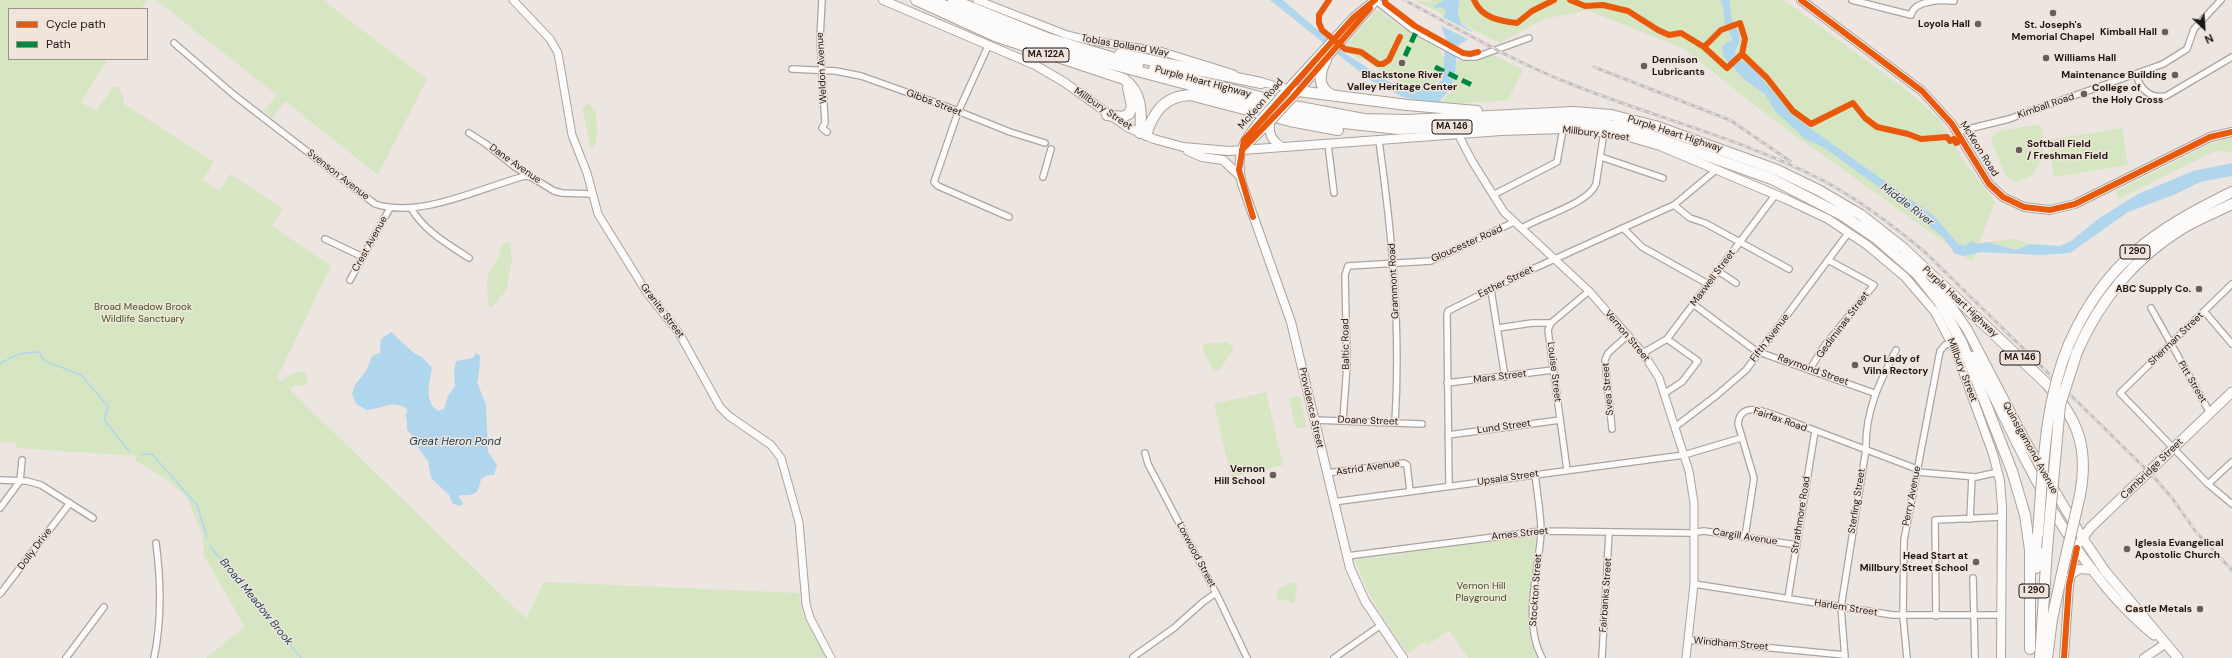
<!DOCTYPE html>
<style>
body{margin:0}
#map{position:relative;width:2232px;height:658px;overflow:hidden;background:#ece5e0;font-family:"DM Sans",sans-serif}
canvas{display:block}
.legend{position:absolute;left:8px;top:8px;width:140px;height:52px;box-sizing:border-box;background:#f1e4db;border:1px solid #9c928b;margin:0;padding:5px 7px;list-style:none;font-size:12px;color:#1c1714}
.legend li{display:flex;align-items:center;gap:8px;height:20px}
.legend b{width:20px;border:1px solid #9c928b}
.north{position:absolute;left:2184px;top:8px;width:40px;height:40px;-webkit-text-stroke:3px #f1e4db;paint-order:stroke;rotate:155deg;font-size:11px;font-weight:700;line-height:16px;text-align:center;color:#1c1714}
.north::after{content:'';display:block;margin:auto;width:14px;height:18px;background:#1c1714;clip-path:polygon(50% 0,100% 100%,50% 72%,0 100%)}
</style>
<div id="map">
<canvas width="2232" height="658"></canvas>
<ul class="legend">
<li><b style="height:5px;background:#e8590c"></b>Cycle path</li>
<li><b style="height:5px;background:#00873e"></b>Path</li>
</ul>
<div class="north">N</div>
</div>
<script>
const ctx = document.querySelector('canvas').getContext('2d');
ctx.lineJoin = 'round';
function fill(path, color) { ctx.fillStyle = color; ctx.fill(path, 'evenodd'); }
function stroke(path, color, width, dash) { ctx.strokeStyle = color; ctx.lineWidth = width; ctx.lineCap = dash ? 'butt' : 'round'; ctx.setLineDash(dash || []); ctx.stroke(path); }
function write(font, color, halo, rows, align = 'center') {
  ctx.font = font + ' "DM Sans",sans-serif'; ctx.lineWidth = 3; ctx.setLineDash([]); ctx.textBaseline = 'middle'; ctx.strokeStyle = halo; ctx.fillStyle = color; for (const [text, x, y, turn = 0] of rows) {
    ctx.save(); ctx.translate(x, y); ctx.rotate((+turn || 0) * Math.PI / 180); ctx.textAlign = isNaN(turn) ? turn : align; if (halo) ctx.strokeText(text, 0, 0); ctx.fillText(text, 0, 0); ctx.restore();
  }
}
fill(new Path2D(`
 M0 0H148L141 9H9V59H108L81 102 96 111 113 87H118L123 96 124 104 214 162 203 180 219 191 231 174 283 209 272 226 331 266 277 378 280 381C290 377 296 368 307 374V382L304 386 296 385 289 389 526 619 544 582 799 593 802 612 826 658H206L245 627 204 556 203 537 187 497 168 481 135 460 137 456 16 448V443L0 442Z
 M156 0H323L427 79 378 175 285 101 272 118 264 111 277 95Z
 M1414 0 1429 2 1433 0H1784L1909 92 1939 119 1963 160 1995 202 1972 262 1771 118 1684 49 1587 10 1544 19 1500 43Z
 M1376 11H1380L1395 23 1438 48 1444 58 1442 77 1434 86 1415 89 1385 74 1363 58 1360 59 1342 50Z
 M1493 55 1523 70 1508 100 1440 105 1441 101 1453 90 1456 62 1460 59 1475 60Z
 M587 103 596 111C596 123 601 142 591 150L582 108Z
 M2040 124C2047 141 2045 164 2029 177 2025 179 2019 181 2014 183L2006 176 1991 140 1996 132Z
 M2122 128 2128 165 2054 177 2048 140Z
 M2232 138V152L2219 151 2209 154 2119 199 2115 192 2212 143Z
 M2014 239 2030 244 2016 250 1988 242Z
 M510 242 512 260 506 292C499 296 497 304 490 308 487 303 486 276 489 271 491 266 495 265 497 261 501 254 498 242 510 242Z
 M1228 342 1234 349 1219 370 1214 372 1202 347 1203 344Z
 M1266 392 1283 465 1231 477 1214 404Z
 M1300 396 1307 427 1296 429 1289 398Z
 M1536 535 1529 627 1531 642 1537 658H1468L1449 630 1428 645 1425 641 1408 654C1387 624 1366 594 1355 560Z
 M1292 582 1296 583 1297 586 1294 602 1292 604 1287 600 1279 601 1276 597 1277 590Z`), '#d7e6c2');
fill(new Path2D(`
 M1270 0H1283L1343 52 1389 82 1412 90 1433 87 1442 80 1446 39 1440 23 1446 12 1442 7 1435 8 1434 6 1444 0H1459L1458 14 1461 24 1472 31 1468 39 1456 47C1456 68 1458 84 1441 99L1440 105 1403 97 1370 80Z
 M1720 0H1730C1730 7 1730 16 1733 22 1741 36 1742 37 1735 52L1736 56 1754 69 1793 116 1934 216 1958 244 1964 246 1972 241 1977 244 1988 242 2016 250 2030 244 2060 246 2071 241 2098 219 2138 194 2193 171 2232 163V176L2200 182 2176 194 2128 212 2070 253 2041 255 1981 252 1964 256 1955 254 1944 238 1891 196 1823 147 1805 139 1792 127 1776 112 1765 94 1745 80 1724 57 1722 48 1723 45 1733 39 1725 25 1723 5Z
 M391 332 415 354 422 357 432 368C429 383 424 401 438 411L444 409 448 396 455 386 454 373 456 361 473 358 476 353 480 356C480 362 479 377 477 382L486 405 488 452 497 465 494 475H487L481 479C477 499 473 493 458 496L463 503 461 506 453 504 449 495 431 478 428 461 413 441V436L407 430V420L405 415 407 413V409C392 399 383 409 367 410L356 404 352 394 355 385 366 371 372 356 380 353 381 339Z`), '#b0d6ed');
fill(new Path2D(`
 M1442 17 1474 33 1469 40 1438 24Z`), '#ece5e0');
stroke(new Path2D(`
 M0 364C14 355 23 352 39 352L45 361 81 375 108 406 104 420 129 451
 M142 454H152L197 505 207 537
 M210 546 301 658`), '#b0d6ed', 1.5);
const minor = new Path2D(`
 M822 0 820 38 825 123 822 128 827 132
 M1375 0 1412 29 1464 57H1476L1529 38
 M1852 0 1911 15C1914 0 1941 0 1954 1
 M174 43 234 95 375 204C420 219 480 188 525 176L532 177
 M989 44 958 112 934 182 938 186 1009 217
 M792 69 836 71 861 76 940 104 1010 132 1045 143
 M2136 75C2141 90 2150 99 2166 96L2232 57
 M1956 132 2009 119 2163 64 2187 49 2194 29 2221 0
 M469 133 486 144 515 167 554 191 562 193 591 194
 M1379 141C1392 234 1401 327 1395 422
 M1328 144 1334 193
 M1601 157 1663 178
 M1043 177 1051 149
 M1493 195 1557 162 1563 129
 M1674 205 1690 218 1705 223 1789 269
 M411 208C424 231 448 244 469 258
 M1522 228C1541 216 1588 204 1596 184L1604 132
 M1623 228 1642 247 1708 284
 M325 239 363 257
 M1718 271 1736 283
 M350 280 390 208
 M2232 284 2120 393 2208 484 2232 504
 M1491 290 1505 377
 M1693 304 1756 351 1874 393
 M2151 308 2210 413
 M2204 311 2232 344
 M1498 328 1532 323H1551
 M1643 353 1667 339 1776 194
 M1810 369 1825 345 1874 285 1828 260
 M1447 383 1553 370
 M1665 393 1682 382 1698 361 1667 339
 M1314 420 1422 424
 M1343 420 1347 365 1345 275 1348 266 1431 261 1514 222
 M1675 427 1717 395 1746 370 1849 232
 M1612 429 1605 360 1608 353 1627 336
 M1448 435 1560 420
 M1145 453 1148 464 1219 599 1247 658
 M1567 470 1548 330 1551 323 1589 291
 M1917 472 1976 477 1998 472
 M1327 473 1404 463 1407 465 1410 491
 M1535 474C1537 493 1541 513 1541 532 1539 572 1522 620 1542 658
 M0 480 27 481 41 485 93 518
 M2208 484 2232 462
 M1449 486 1447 315 1448 311 1526 272 1674 205 1716 170
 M1333 502 1684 455 1741 438
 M0 508 20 481 22 460
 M1970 519 1972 477
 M1745 537 1754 478 1738 424C1740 405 1756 409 1769 413L1917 469
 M1347 556 1541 531 1690 533 1704 531 1797 545
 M1973 578 1975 658
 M1694 584 1893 615H2001
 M0 594 70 503
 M1788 598 1815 431
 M1936 616 1935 520 2002 517
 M1688 640 1845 655
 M1133 657 1174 628 1203 602 1216 593
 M66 658 104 607
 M154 658C162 620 161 581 156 543
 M1334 658 1381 625
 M1602 658 1609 532
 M1845 658 1841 607 1866 449C1865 412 1879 383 1896 350
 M1907 658 1903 616 1904 540 1940 351 1945 345 1952 342`);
const tertiary = new Path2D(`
 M513 0 550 39 558 53 572 135 587 173 598 214 647 293 679 333 720 407 729 416 771 445 781 458 799 522 806 604 810 618 831 658
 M977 0 1067 35 1092 41 1160 51 1234 74
 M1257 81 1298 91
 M1458 134 1472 161 1504 212 1589 291 1643 353 1659 378 1689 471 1694 503V584L1686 658`);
const secondary = new Path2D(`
 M883 0 1035 65 1064 82 1127 127 1154 139 1183 147 1229 151 1501 131 1563 129 1591 131 1622 135 1660 146 1786 199 1828 219 1867 245 1905 277 1935 312 1956 352 1993 454 2000 481 2002 508 2001 658
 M1801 0 1922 91 1952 124 1989 184 2003 197 2024 207 2050 210 2075 204 2210 137 2232 132
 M1284 93 1354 17 1375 0
 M1296 94 1373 4
 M1261 119C1243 140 1235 154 1242 184L1291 322 1350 568 1365 601 1403 658
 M1271 121C1267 133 1272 141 1282 147
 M1242 150 1271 121
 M1188 151 1202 157 1223 160 1240 176
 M2071 575 2079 569 2093 570
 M2064 658 2069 585 2077 548
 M2144 658 2165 644`);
const primary = new Path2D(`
 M1935 283 1967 329 2026 442 2082 537 2105 571 2178 658
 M1974 356C2022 452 2069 566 2154 635
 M2080 542 2090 528 2232 392`);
const motorway = new Path2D(`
 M916 0 995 36 1124 79C1142 92 1142 112 1140 133
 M931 0 1038 43 1092 59 1326 121 1398 129 1564 121 1602 124 1632 129 1772 179 1842 215 1876 238 1917 274 1940 303 1962 343 2012 471 2025 515 2030 550V649
 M953 0 1047 38 1138 65
 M1120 54 1261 83
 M1326 60C1319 73 1317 88 1332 95
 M1154 69 1294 106 1364 119 1406 120 1574 112 1611 115 1655 126 1777 170 1820 191 1861 215 1903 248 2046 383C2078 419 2089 448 2080 495
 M1298 91 1407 105 1477 111
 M1107 115 1122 117 1129 114 1132 106 1128 88
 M1146 135C1153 113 1164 96 1190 95L1290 121 1338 130
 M2069 344C2105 262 2155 230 2232 192
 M2077 352C2099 301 2135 257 2183 228 2198 219 2216 212 2232 204
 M2036 568 2038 534
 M2040 658 2047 549
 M2047 658 2052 619 2062 573`);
stroke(minor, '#aaa4a0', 8);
stroke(tertiary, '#aaa4a0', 9);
stroke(secondary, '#aaa4a0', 10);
stroke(primary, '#aaa4a0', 11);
stroke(motorway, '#aaa4a0', 12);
stroke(minor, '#fcfbfa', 5.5);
stroke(tertiary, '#fcfbfa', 7);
stroke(secondary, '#fcfbfa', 8);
stroke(primary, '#fcfbfa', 9);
stroke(motorway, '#fcfbfa', 10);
const rail = new Path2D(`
 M1404 0C1456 27 1512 61 1566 82 1649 116 1743 139 1822 180 1860 200 1893 225 1926 253L2153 476 2172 498 2196 532 2232 570
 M1594 67 1730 120 1790 161`);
stroke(rail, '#c2c0c0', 3);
stroke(rail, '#f1e4db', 1.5, [4.5]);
const secondaryBridge = new Path2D(`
 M1261 119 1284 93
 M1271 121 1293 97`);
const motorwayBridge = new Path2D(`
 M2038 534C2043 469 2044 404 2069 344
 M2047 549 2060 405 2077 352
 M2062 573 2080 495`);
stroke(secondaryBridge, '#aaa4a0', 10, []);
stroke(motorwayBridge, '#aaa4a0', 12, []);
stroke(secondaryBridge, '#fcfbfa', 8);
stroke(motorwayBridge, '#fcfbfa', 10);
stroke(new Path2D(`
 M1405 56 1416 32
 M1435 67 1474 86`), '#00873e', 5, [10, 5]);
stroke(new Path2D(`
 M1329 0 1319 15V23L1322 30 1345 49 1361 52 1378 64H1383L1389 60 1400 37
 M1385 0V3L1415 26 1463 53 1470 54 1478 52
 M1474 0C1482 18 1499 21 1517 23L1532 11 1554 0
 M1570 0 1585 6 1603 5 1628 11 1658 30 1669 35 1681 33 1704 47
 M1801 0 1922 91 1952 124 1989 184 2003 197 2024 207 2050 210 2075 204 2210 137 2232 132
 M1742 54 1727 68 1704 47 1721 30 1740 23 1745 39 1742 54 1767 78 1793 111 1811 124 1853 103 1865 118 1877 127 1908 134 1921 139 1947 137 1950 141 1954 139 1956 143 1961 140
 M1242 150 1293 97 1370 8
 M1253 217 1239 170 1244 140 1354 17 1375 0
 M2064 658 2069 585 2077 548`), '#e8590c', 6);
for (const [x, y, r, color] of [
 [2053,13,4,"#655f5b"],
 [1978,24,4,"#655f5b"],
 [2165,32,4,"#655f5b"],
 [2046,58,4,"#655f5b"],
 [1402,63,4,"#655f5b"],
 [1644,66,4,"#655f5b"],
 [2175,75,4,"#655f5b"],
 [2084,94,4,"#655f5b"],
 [2019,150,4,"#655f5b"],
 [2199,289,4,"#655f5b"],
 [1855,365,4,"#655f5b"],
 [1273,475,4,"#655f5b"],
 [2127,549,4,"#655f5b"],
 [1976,562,4,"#655f5b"],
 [2200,609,4,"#655f5b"]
]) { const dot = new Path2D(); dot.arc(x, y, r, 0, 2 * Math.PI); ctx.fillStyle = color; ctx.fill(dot); stroke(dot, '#f1e4db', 1.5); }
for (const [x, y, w] of [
 [1046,55,46],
 [1452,127,40],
 [2135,252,30],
 [2020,358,40],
 [2034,591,30]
]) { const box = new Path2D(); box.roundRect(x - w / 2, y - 7, w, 14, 3); ctx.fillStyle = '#f1e4db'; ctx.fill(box); stroke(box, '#1c1714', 1); }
write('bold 9px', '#1c1714', null, [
 ["MA 122A",1046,55],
 ["MA 146",1452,127],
 ["I 290",2135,252],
 ["MA 146",2020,358],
 ["I 290",2034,591]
]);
write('bold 10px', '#1c1714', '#f1e4db', [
 ["Loyola Hall",1970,24],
 ["St. Joseph's",2053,25,"center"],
 ["Memorial Chapel",2053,37,"center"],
 ["Kimball Hall",2157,32],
 ["Williams Hall",2054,58,"left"],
 ["Dennison",1652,60,"left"],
 ["Lubricants",1652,72,"left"],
 ["Blackstone River",1402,75,"center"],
 ["Valley Heritage Center",1402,87,"center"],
 ["Maintenance Building",2167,75],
 ["College of",2092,88,"left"],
 ["the Holy Cross",2092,100,"left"],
 ["Softball Field",2027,144,"left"],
 ["/ Freshman Field",2027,156,"left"],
 ["ABC Supply Co.",2191,289],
 ["Our Lady of",1863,359,"left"],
 ["Vilna Rectory",1863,371,"left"],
 ["Vernon",1265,469],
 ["Hill School",1265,481],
 ["Iglesia Evangelical",2135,543,"left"],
 ["Apostolic Church",2135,555,"left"],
 ["Head Start at",1968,556],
 ["Millbury Street School",1968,568],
 ["Castle Metals",2192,609]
], 'right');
write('10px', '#1c1714', '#f1e4db', [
 ["Tobias Bolland Way",1125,46,10],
 ["Weldon Avenue",822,68,-93],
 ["Purple Heart Highway",1203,82,15],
 ["Gibbs Street",934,103,21],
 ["McKeon Road",1261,104,-49],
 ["Kimball Road",2046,106,-19],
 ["Millbury Street",1103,109,34],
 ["Millbury Street",1596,134,7],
 ["Purple Heart Highway",1675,134,18],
 ["McKeon Road",1979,149,58],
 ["Dane Avenue",515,164,35],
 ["Svenson Avenue",338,175,38],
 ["Crest Avenue",370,244,-61],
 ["Gloucester Road",1467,244,-24],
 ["Maxwell Street",1713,278,-53],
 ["Grammont Road",1394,281,-93],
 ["Esther Street",1506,282,-26],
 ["Purple Heart Highway",1960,302,43],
 ["Granite Street",662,311,53],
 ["Gediminas Street",1843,325,-53],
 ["Vernon Street",1627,336,50],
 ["Fifth Avenue",1770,338,-53],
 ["Sherman Street",2176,339,-44],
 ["Baltic Road",1346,344,-91],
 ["Raymond Street",1813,370,20],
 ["Millbury Street",1962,370,69],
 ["Louise Street",1554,372,83],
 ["Mars Street",1500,377,-7],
 ["Pitt Street",2192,382,59],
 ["Svea Street",1608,389,-95],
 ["Providence Street",1311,408,77],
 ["Fairfax Road",1780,420,19],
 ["Doane Street",1368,421,2],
 ["Lund Street",1504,427,-8],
 ["Quinsigamond Avenue",2030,448,61],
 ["Astrid Avenue",1368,468,-8],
 ["Cambridge Street",2152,469,-44],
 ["Upsala Street",1508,478,-8],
 ["Perry Avenue",1912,496,-79],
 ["Sterling Street",1857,501,-81],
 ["Strathmore Road",1801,515,-81],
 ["Ames Street",1520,534,-6],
 ["Cargill Avenue",1745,537,9],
 ["Dolly Drive",35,549,-53],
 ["Loxwood Street",1196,555,62],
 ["Stockton Street",1536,590,-86],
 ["Fairbanks Street",1606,595,-86],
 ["Harlem Street",1846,608,9],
 ["Windham Street",1731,644,5]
]);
write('10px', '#3b581c', '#f1e4db', [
 ["Broad Meadow Brook",143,307],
 ["Wildlife Sanctuary",143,319],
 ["Vernon Hill",1481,586],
 ["Playground",1481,598]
]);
write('italic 11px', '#133e56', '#f1e4db', [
 ["Middle River",1907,205,37],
 ["Great Heron Pond",455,442],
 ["Broad Meadow Brook",256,602,51]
]);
</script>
